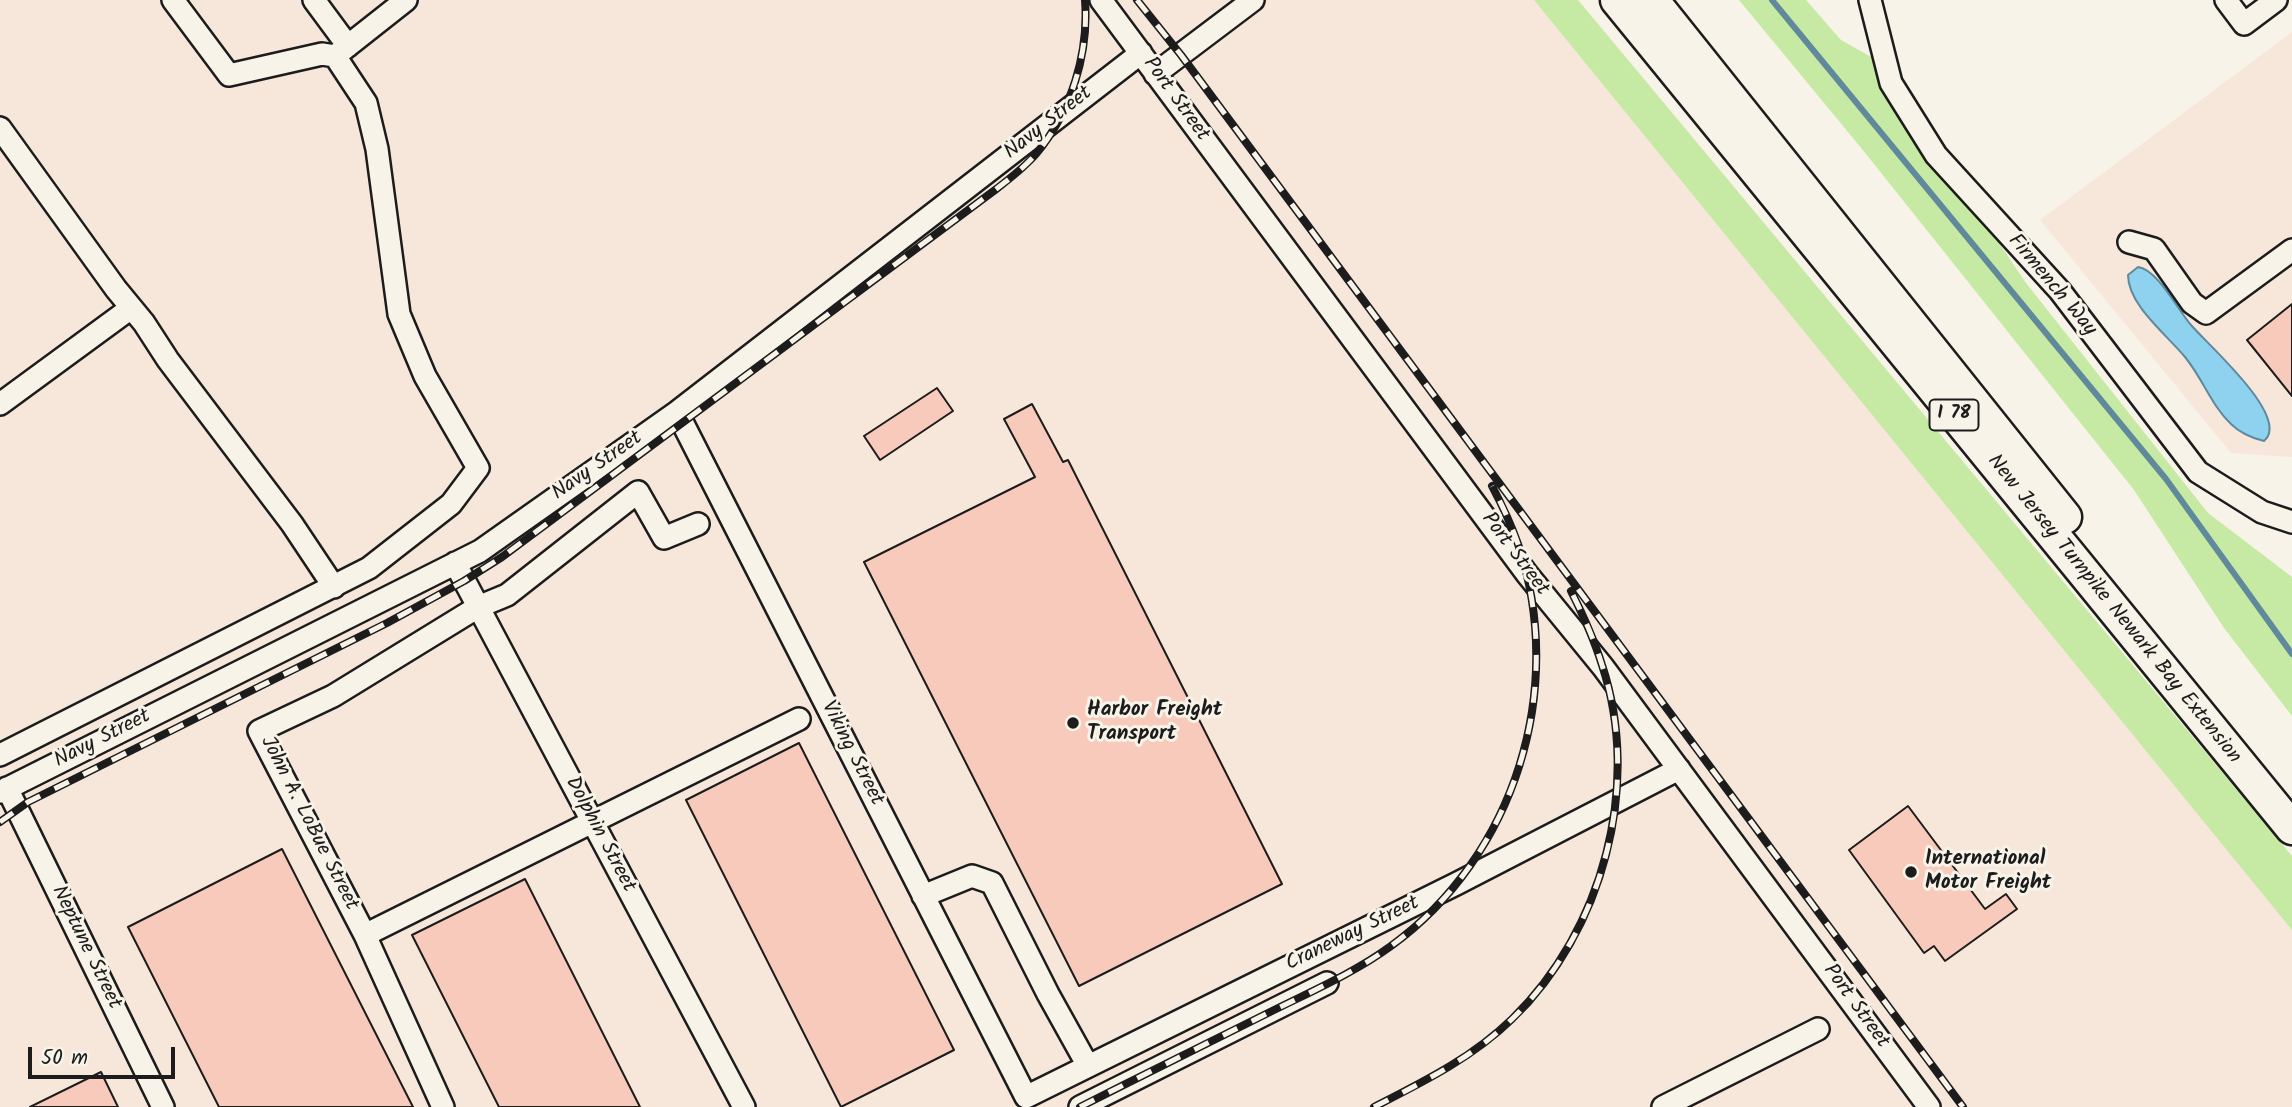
<!DOCTYPE html>
<style>
body{margin:0}
#map{position:relative;width:2292px;height:1107px;overflow:hidden;background:#f7f3e8;font-family:Kalam,sans-serif}
canvas{display:block}
.scale{position:absolute;left:28px;top:1047px;width:147px;height:32px;box-sizing:border-box;border:4px solid #1c1c1c;border-top:0;padding-left:9px;font-size:21px;line-height:24px;white-space:nowrap;color:#1c1c1c;-webkit-text-stroke:5px #f7f3e8;paint-order:stroke}
</style>
<div id="map">
<canvas width="2292" height="1107"></canvas>
<div class="scale">50 m</div>
</div>
<script>
const ctx = document.querySelector('canvas').getContext('2d');
ctx.lineJoin = 'round';
function fill(path, color) { ctx.fillStyle = color; ctx.fill(path, 'evenodd'); }
function stroke(path, color, width, dash) { ctx.strokeStyle = color; ctx.lineWidth = width; ctx.lineCap = dash ? 'butt' : 'round'; ctx.setLineDash(dash || []); ctx.stroke(path); }
function write(font, color, halo, rows, align = 'center') {
  ctx.font = font + ' Kalam,sans-serif'; ctx.lineWidth = 6; ctx.setLineDash([]); ctx.textBaseline = 'middle'; ctx.strokeStyle = halo; ctx.fillStyle = color; for (const [text, x, y, turn = 0] of rows) {
    ctx.save(); ctx.translate(x, y); ctx.rotate((+turn || 0) * Math.PI / 180); ctx.textAlign = isNaN(turn) ? turn : align; if (halo) ctx.strokeText(text, 0, 0); ctx.fillText(text, 0, 0); ctx.restore();
  }
}
fill(new Path2D(`
 M0 0H1578L2292 856V1107H0Z
 M2292 32V457L2231 453 2040 220Z`), '#f7e7db');
fill(new Path2D(`
 M1534 0H1578L2292 856V930Z
 M1739 0H1806L1841 40 1875 59 2026 283 2208 513 2292 577V716L2224 628 2134 490 1862 149Z`), '#c6eaa4');
const water = new Path2D(`
 M2138 267C2157 269 2178 310 2191 325 2208 345 2292 418 2264 441 2252 438 2240 433 2231 424 2211 405 2203 379 2185 357 2167 335 2128 305 2128 275Z`);
fill(water, '#8ed2f0');
stroke(water, '#60899b', 2);
stroke(new Path2D(`
 M1772 0 2166 479 2292 654`), '#60899b', 6);
const building = new Path2D(`
 M2292 304V396L2247 340Z
 M937 388 953 411 880 460 864 436Z
 M1032 404 1063 462 1068 460 1282 884 1079 986 864 562 1035 477 1004 419Z
 M799 743 954 1050 841 1107 686 800Z
 M1908 806 1985 909 2006 894 2017 909 1945 961 1934 946 1924 953 1849 850Z
 M282 849 413 1107H219L128 927Z
 M525 879 640 1107H499L412 935Z
 M101 1072 118 1107H30Z`);
fill(building, '#f8cabc');
stroke(building, '#1c1c1c', 2);
const minor = new Path2D(`
 M314 0 348 46
 M1101 0 1527 574 1603 667 1929 1107
 M1870 0 1891 83 1936 155 2060 291 2198 472 2262 512 2292 522
 M2226 0 2244 24 2276 0
 M335 56 406 0
 M1155 74 1253 0
 M0 128 116 289 144 323 168 360 292 524 334 587
 M2129 242 2154 249 2192 303 2206 313 2292 250
 M0 404 131 308
 M677 412 1026 1097 1456 884 1679 769
 M455 563 744 1107
 M0 755 369 568 451 504 478 468 425 376 399 314 377 149 366 103 335 56 322 54 229 75 173 0
 M7 788 163 1107
 M0 792 480 551 677 412 1141 53
 M923 896 972 876 992 883 1048 994 1088 1066
 M365 935 799 719
 M443 1107 365 935 259 731 333 696 478 607 507 595 638 492 664 538 698 524
 M1080 1107 1327 983
 M1663 1107 1818 1029`);
const highway = new Path2D(`
 M1617 0 2292 828
 M1652 0 2065 517`);
stroke(minor, '#1c1c1c', 26);
stroke(highway, '#1c1c1c', 37);
stroke(minor, '#f7f3e8', 21);
stroke(highway, '#f7f3e8', 32);
const rail = new Path2D(`
 M1137 0 1181 55 1963 1107
 M0 822 28 802 387 623 464 581 502 557 995 190C1009 179 1024 168 1036 154 1071 112 1089 54 1085 0
 M1080 1107C1143 1075 1206 1044 1270 1012 1310 992 1354 973 1391 946 1515 856 1567 689 1518 544 1511 524 1502 505 1492 486
 M1374 1107C1423 1082 1472 1058 1512 1019 1603 931 1642 785 1602 665 1594 639 1583 615 1571 591`);
stroke(rail, '#1c1c1c', 8);
stroke(rail, '#f7f3e8', 5, [16]);
for (const [x, y, r, color] of [
 [1073,723,7,"#1c1c1c"],
 [1911,872,7,"#1c1c1c"]
]) { const dot = new Path2D(); dot.arc(x, y, r, 0, 2 * Math.PI); ctx.fillStyle = color; ctx.fill(dot); stroke(dot, '#f7f3e8', 2.5); }
for (const [x, y, w] of [
 [1954,415,49]
]) { const box = new Path2D(); box.roundRect(x - w / 2, y - 15.5, w, 31, 5); ctx.fillStyle = '#f7f3e8'; ctx.fill(box); stroke(box, '#1c1c1c', 2); }
write('bold 19px', '#1c1c1c', null, [
 ["I 78",1954,415]
]);
write('21px', '#1c1c1c', '#f7f3e8', [
 ["Port Street",1175,100,54],
 ["Navy Street",1049,124,-38],
 ["Firmench Way",2051,286,50],
 ["Navy Street",598,467,-35],
 ["Port Street",1514,555,53],
 ["New Jersey Turnpike Newark Bay Extension",2113,610,51],
 ["Navy Street",103,740,-27],
 ["Viking Street",851,754,63],
 ["John A. LoBue Street",308,824,63],
 ["Dolphin Street",599,835,62],
 ["Craneway Street",1353,935,-26],
 ["Neptune Street",85,948,64],
 ["Port Street",1855,1007,54]
]);
write('bold 21px', '#1c1c1c', '#f7f3e8', [
 ["Harbor Freight",1087,711],
 ["Transport",1087,735],
 ["International",1925,860],
 ["Motor Freight",1925,884]
], 'left');
</script>
